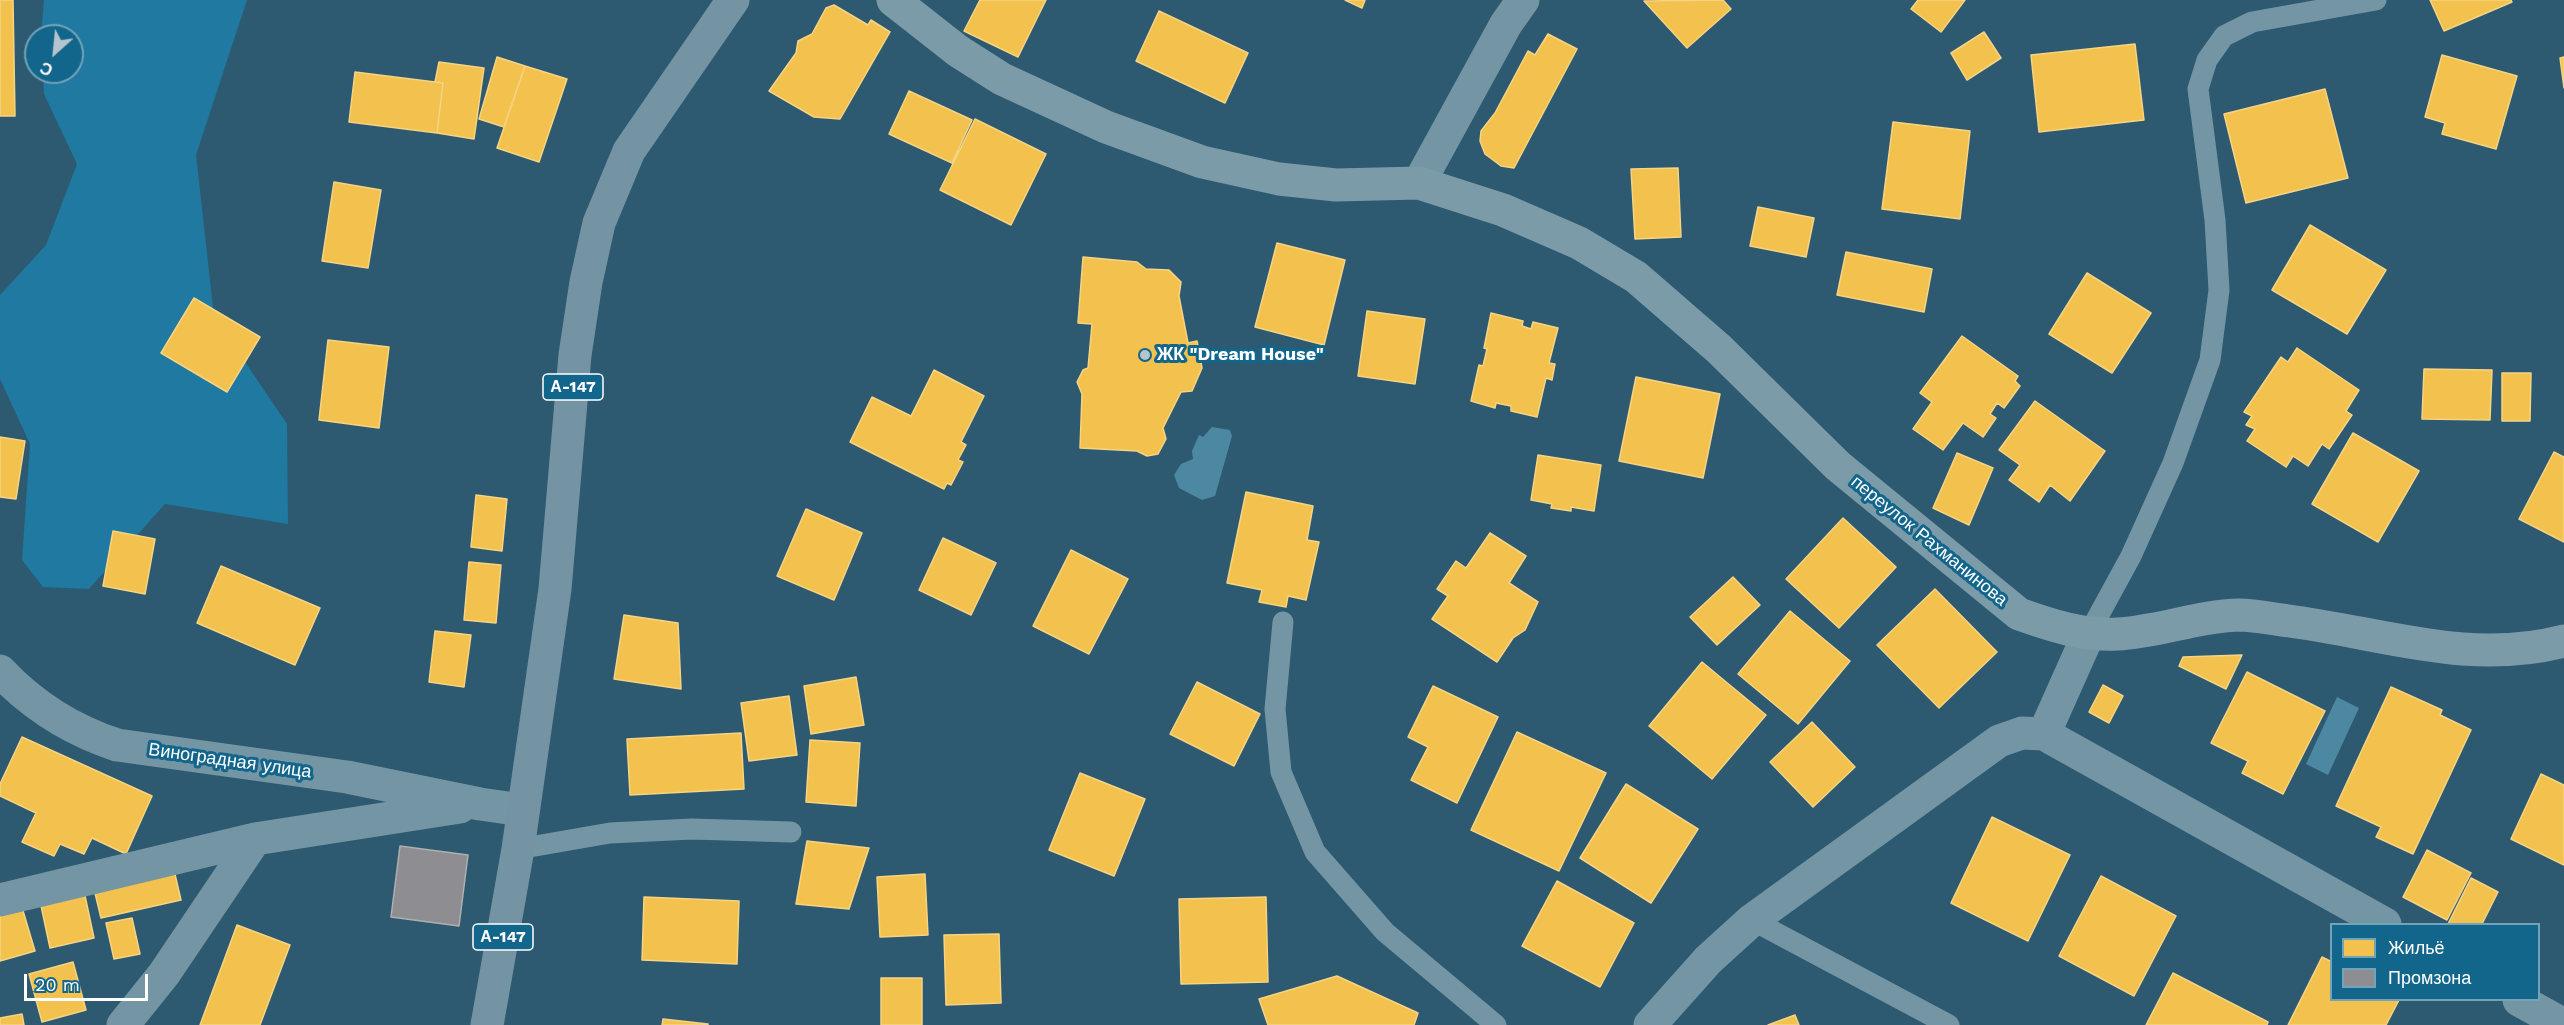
<!DOCTYPE html>
<meta charset="utf-8">
<style>
body{margin:0}
#map{position:relative;width:2564px;height:1025px;overflow:hidden;background:#2d5a70;font-family:"Work Sans",sans-serif}
canvas{display:block}
.legend{position:absolute;left:2330px;top:923px;width:210px;height:78px;box-sizing:border-box;background:#12658b;border:2px solid #71a3b9;margin:0;padding:8px 10px;list-style:none;font-size:18px;color:#fff}
.legend li{display:flex;align-items:center;gap:12px;height:30px}
.legend b{width:30px;border:2px solid #71a3b9}
.north{position:absolute;left:24px;top:24px;width:60px;height:60px;box-sizing:border-box;background:#12658b;border:2px solid #71a3b9;border-radius:50%;rotate:207deg;font-size:16px;font-weight:700;line-height:24px;text-align:center;color:#fff}
.north::after{content:'';display:block;margin:auto;width:21px;height:27px;background:#b6c5cd;clip-path:polygon(50% 0,100% 100%,50% 72%,0 100%)}
.scale{position:absolute;left:24px;top:974px;width:124px;height:27px;box-sizing:border-box;border:3px solid #fff;border-top:0;padding-left:8px;font-size:18px;line-height:21px;white-space:nowrap;color:#fff;-webkit-text-stroke:4px #12658b;paint-order:stroke}
</style>
<div id="map">
<canvas width="2564" height="1025"></canvas>
<ul class="legend">
<li><b style="height:16px;background:#f2c14e"></b>Жильё</li>
<li><b style="height:16px;background:#8d8d92"></b>Промзона</li>
</ul>
<div class="north">С</div>
<div class="scale">20 m</div>
</div>
<script>
const ctx = document.querySelector('canvas').getContext('2d');
ctx.lineJoin = 'round';
function fill(path, color) { ctx.fillStyle = color; ctx.fill(path, 'evenodd'); }
function stroke(path, color, width, dash) { ctx.strokeStyle = color; ctx.lineWidth = width; ctx.lineCap = dash ? 'butt' : 'round'; ctx.setLineDash(dash || []); ctx.stroke(path); }
function write(font, color, halo, rows, align = 'center') {
  ctx.font = font + ' "Work Sans",sans-serif'; ctx.lineWidth = 6; ctx.setLineDash([]); ctx.textBaseline = 'middle'; ctx.strokeStyle = halo; ctx.fillStyle = color; for (const [text, x, y, turn = 0] of rows) {
    ctx.save(); ctx.translate(x, y); ctx.rotate((+turn || 0) * Math.PI / 180); ctx.textAlign = isNaN(turn) ? turn : align; if (halo) ctx.strokeText(text, 0, 0); ctx.fillText(text, 0, 0); ctx.restore();
  }
}
fill(new Path2D(`
 M44 0H247L196 155 214 316 287 424 288 524 165 504 89 589 43 587 22 560 30 444 0 379V295L46 245 77 164 44 94 43 72H72V36H41Z`), '#1f79a0');
fill(new Path2D(`
 M1212 427 1230 430 1232 436 1215 496 1202 500 1179 488 1174 475 1181 464 1193 459 1192 451 1199 435 1203 437Z
 M2337 697 2359 708 2328 775 2306 764Z`), '#4d88a3');
const homes = new Path2D(`
 M0 0H13L15 116H0Z
 M980 0H1046L1018 57 964 31Z
 M1345 0H1365L1362 8Z
 M1723 0 1731 9 1687 48 1644 1Z
 M1918 0H1965L1941 32 1911 9Z
 M2430 0H2511L2512 2 2444 31Z
 M834 5 868 25 871 20 890 32 840 119 814 117 769 91 796 53 798 41 812 34 826 8Z
 M1159 11 1248 53 1225 103 1136 61Z
 M1984 32 2001 58 1967 80 1951 53Z
 M1548 34 1577 49 1514 168 1501 166 1485 154 1480 141 1481 131 1495 113 1528 51 1535 55Z
 M2135 44 2144 120 2039 132 2031 55Z
 M2442 55 2517 76 2496 149 2442 134 2445 123 2425 117Z
 M497 57 525 66 504 127 479 119Z
 M2564 57V88L2560 58Z
 M439 62 484 68 474 139 437 133 443 83 435 82Z
 M525 66 567 79 539 162 497 148Z
 M355 72 443 83 437 133 349 122Z
 M2325 89 2348 178 2246 203 2224 114Z
 M909 91 972 120 952 163 889 134Z
 M975 119 1046 154 1011 225 940 190Z
 M1893 122 1970 131 1960 219 1882 209Z
 M1678 168 1681 237 1635 239 1631 169Z
 M334 182 381 190 368 268 322 261Z
 M1758 207 1814 218 1806 257 1750 246Z
 M2310 225 2386 270 2347 334 2272 290Z
 M1277 243 1345 260 1324 345 1255 327Z
 M1846 252 1932 269 1924 312 1837 295Z
 M1083 257 1137 262 1146 269 1169 270 1181 282 1179 296 1188 343 1197 341 1202 368 1192 391 1181 392 1163 428 1166 439 1158 454 1147 456 1137 451 1080 448 1082 394 1077 382 1083 370 1088 368 1092 324 1078 323Z
 M2087 273 2151 313 2112 373 2049 334Z
 M194 298 260 337 227 392 161 353Z
 M1367 311 1425 319 1415 384 1358 376Z
 M1491 313 1523 321 1522 326 1531 329 1533 322 1558 328 1549 363 1555 364 1552 380 1546 378 1537 417 1511 411V406L1496 403 1495 408 1471 401 1479 365 1483 366 1487 349 1484 348Z
 M1962 336 2018 376 2015 381 2020 386 2004 408 1997 403 1990 414 1996 418 1983 437 1963 423 1943 450 1913 429 1932 402 1920 393Z
 M328 340 389 347 379 428 319 420Z
 M2297 348 2359 390 2346 411 2352 415 2329 449 2322 444 2308 466 2293 456 2286 467 2247 441 2255 429 2246 425 2252 416 2244 412 2281 357 2288 362Z
 M2424 369 2492 370 2490 420 2422 419Z
 M934 370 984 396 961 442 966 445 958 460 963 462 951 485 947 483 944 489 850 442 872 397 911 416Z
 M2502 373H2531L2530 421H2502Z
 M1636 377 1720 394 1703 478 1619 461Z
 M2035 401 2105 451 2070 501 2050 485 2039 502 2009 480 2020 465 1999 450Z
 M2353 433 2419 471 2378 542 2312 504Z
 M0 437 25 441 16 499 0 497Z
 M2554 452 2564 457V542L2519 519Z
 M1957 453 1993 468 1969 525 1933 508Z
 M1538 455 1601 465 1594 511 1571 507V511L1551 508 1552 504 1531 500Z
 M1246 492 1313 506 1307 540 1319 542 1306 600 1288 596 1286 607 1259 602 1262 590 1227 583Z
 M476 495 507 499 502 551 471 547Z
 M806 509 862 533 834 600 777 576Z
 M1843 518 1896 567 1839 628 1786 579Z
 M113 531 155 539 145 594 103 586Z
 M1490 533 1526 556 1509 583 1538 602 1525 630 1513 638 1497 662 1432 619 1448 596 1437 589 1456 561 1466 568Z
 M943 538 996 563 971 615 919 590Z
 M1071 550 1128 579 1089 654 1033 626Z
 M469 562 501 565 496 623 464 620Z
 M221 566 320 608 295 665 197 623Z
 M1733 577 1760 605 1717 645 1690 617Z
 M1935 589 1997 652 1939 708 1877 645Z
 M1790 611 1850 661 1798 724 1738 674Z
 M624 615 678 623 681 689 614 679Z
 M435 631 471 635 464 687 429 682Z
 M2242 655 2226 689 2179 666 2183 657Z
 M1702 662 1766 715 1712 779 1649 726Z
 M2247 672 2325 711 2283 794 2242 773 2248 761 2211 743Z
 M856 677 864 725 811 734 804 686Z
 M1197 682 1260 714 1234 766 1170 734Z
 M2103 685 2123 696 2109 723 2089 712Z
 M1433 686 1498 717 1457 803 1411 780 1428 747 1408 737Z
 M2391 687 2442 710 2440 715 2471 730 2413 854 2376 837 2381 827 2336 806Z
 M789 696 797 755 749 761 741 703Z
 M1812 722 1855 767 1813 807 1770 762Z
 M1517 732 1606 773 1559 871 1471 830Z
 M741 733 744 789 630 795 627 739Z
 M22 737 152 796 126 854 92 838 84 854 60 844 54 856 22 842 36 813 0 796V784Z
 M810 740 860 743 856 806 806 802Z
 M1080 773 1145 799 1114 876 1049 850Z
 M2541 774 2564 785V865L2511 839Z
 M1626 784 1698 829 1651 903 1580 858Z
 M1992 817 2070 855 2028 941 1951 903Z
 M807 841 869 848 849 909 796 904Z
 M2427 850 2471 873 2447 920 2403 897Z
 M174 870 181 900 101 918 94 889Z
 M925 874 928 935 880 937 877 877Z
 M2101 876 2176 916 2134 996 2059 956Z
 M2471 878 2498 892 2482 924H2448Z
 M1557 881 1634 923 1600 987 1522 946Z
 M84 891 94 938 50 948 40 901Z
 M644 897 739 901 737 964 642 960Z
 M1266 897 1268 982 1181 984 1179 899Z
 M21 904 35 951 0 961V910Z
 M132 918 140 954 114 959 106 923Z
 M237 925 290 945 260 1025H200Z
 M999 934 1001 1003 946 1005 944 935Z
 M2322 957 2332 962V1000H2399L2386 1025H2288Z
 M73 962 86 1010 42 1022 29 974Z
 M2173 973 2268 1022 2267 1025H2146Z
 M1337 976 1418 1013 1414 1025H1268L1259 999Z
 M881 978H922V1025H881Z
 M22 1014 24 1025H0V1018Z
 M1795 1015 1799 1025H1768Z
 M663 1019 708 1024V1025H662Z`);
fill(homes, '#f2c14e');
stroke(homes, '#f6d483', 1.5);
const industry = new Path2D(`
 M400 846 468 855 459 926 391 917Z`);
fill(industry, '#8d8d92');
stroke(industry, '#afafb3', 1.5);
stroke(new Path2D(`
 M1283 622 1275 709 1281 772 1315 852 1385 932 1496 1025
 M2089 633 2131 556 2173 463 2210 360 2219 290 2215 220 2198 89 2207 60 2224 36 2252 22 2376 0
 M518 849 610 833 692 829 791 832
 M1752 920 1949 1025`), '#7496a4', 21);
stroke(new Path2D(`
 M1419 183 1506 24 1523 0
 M0 671C33 706 71 730 117 745L347 777 480 804 522 810
 M2044 734 2089 633
 M0 900 255 839 460 807
 M2519 1000 2564 1025
 M123 1025 164 974 255 839
 M1650 1025 1708 960 1752 920 1999 741 2022 733 2044 734 2385 924`), '#7496a4', 33);
stroke(new Path2D(`
 M893 0 958 51 1002 79 1106 127 1202 162 1279 179 1336 185 1419 183 1503 210 1579 243 1636 277 1719 349 1838 466 2019 614C2050 625 2083 636 2117 634 2158 632 2198 616 2239 615 2255 615 2273 619 2289 621 2382 633 2469 666 2564 641`), '#7c9ba9', 33);
stroke(new Path2D(`
 M487 1025 518 849 555 589 575 355 586 282 599 223 629 151 733 0`), '#7494a3', 33);
for (const [x, y, r, color] of [
 [1145,355,6,"#b6c5cd"]
]) { const dot = new Path2D(); dot.arc(x, y, r, 0, 2 * Math.PI); ctx.fillStyle = color; ctx.fill(dot); stroke(dot, '#12658b', 2); }
for (const [x, y, w] of [
 [573,387,60],
 [503,937,60]
]) { const box = new Path2D(); box.roundRect(x - w / 2, y - 13, w, 26, 4.5); ctx.fillStyle = '#12658b'; ctx.fill(box); stroke(box, '#fff', 1.5); }
write('bold 16px', '#fff', null, [
 ["А-147",573,387],
 ["А-147",503,937]
]);
write('bold 18px', '#fff', '#12658b', [
 ["ЖК \"Dream House\"",1157,355]
], 'left');
write('18px', '#fff', '#12658b', [
 ["переулок Рахманинова",1929,541,39],
 ["Виноградная улица",230,761,8]
]);
</script>
